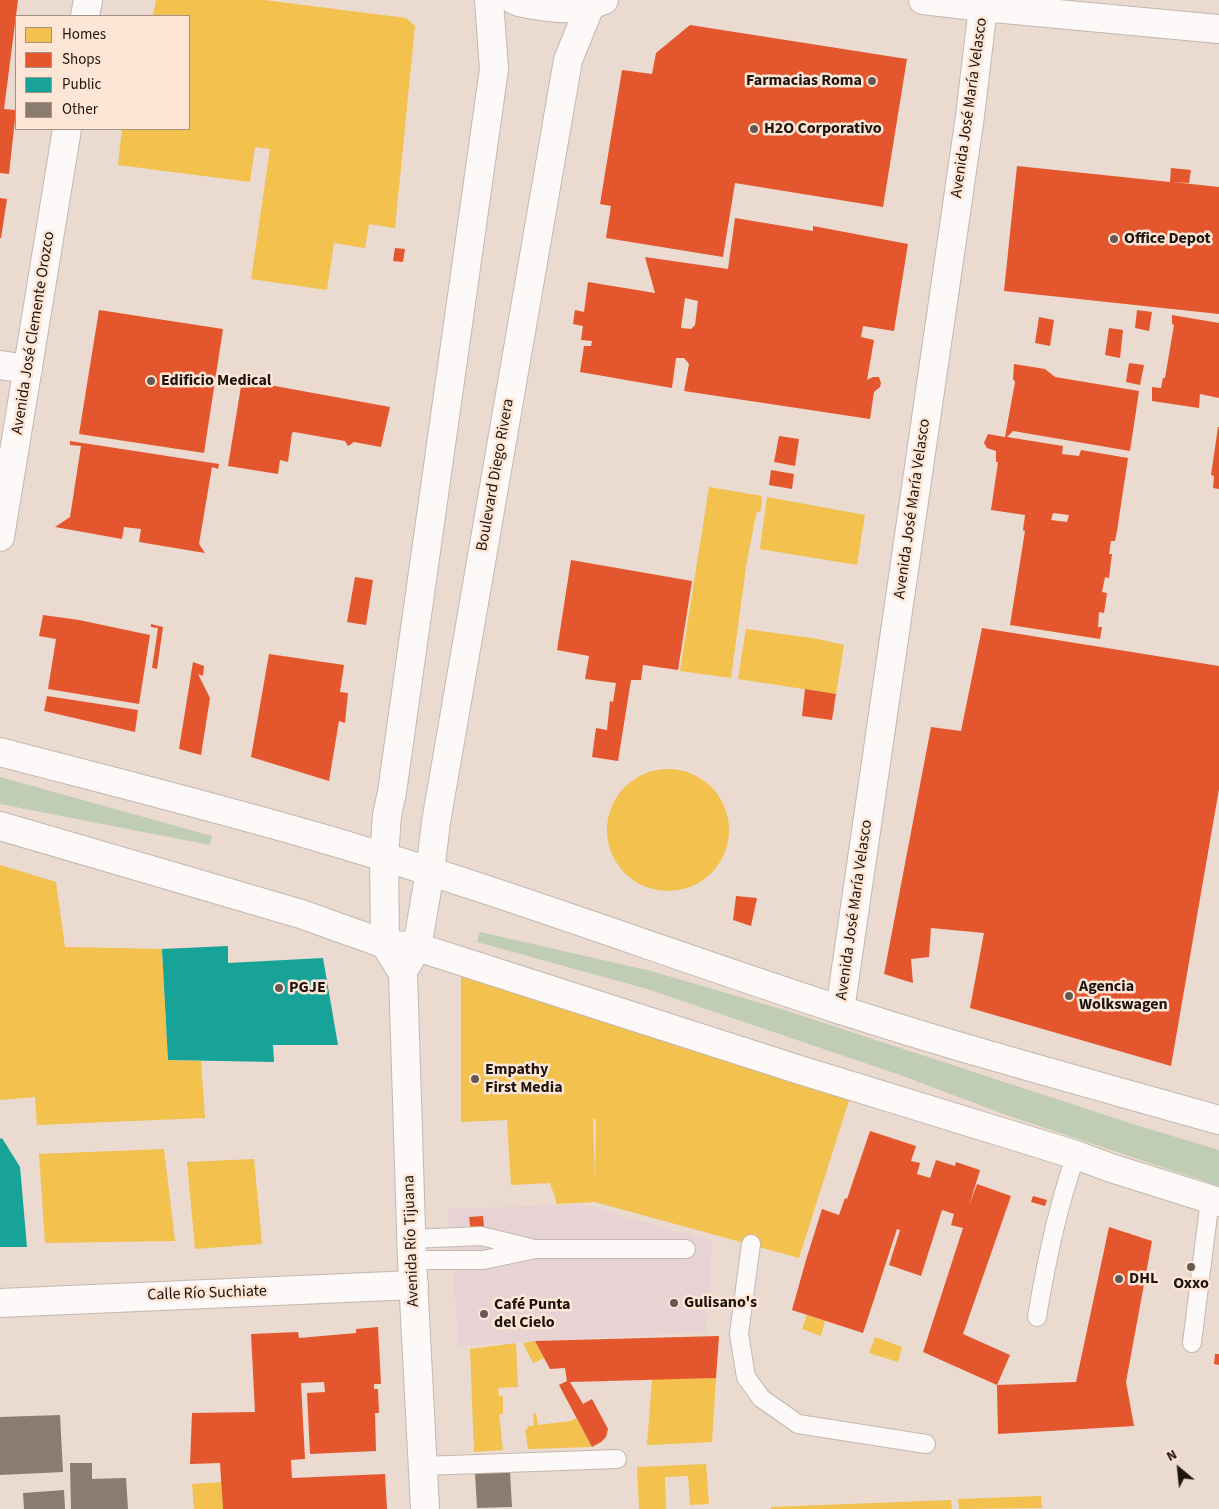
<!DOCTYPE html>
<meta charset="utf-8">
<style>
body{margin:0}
#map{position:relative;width:1219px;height:1509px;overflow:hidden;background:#eadacf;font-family:"Source Sans 3",sans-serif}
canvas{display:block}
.legend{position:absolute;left:15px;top:15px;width:175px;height:115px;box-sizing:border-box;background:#fee6d6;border:1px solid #a49286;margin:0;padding:6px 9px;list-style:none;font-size:15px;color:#1d140d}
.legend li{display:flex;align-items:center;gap:10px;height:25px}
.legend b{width:25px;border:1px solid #a49286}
.north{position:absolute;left:1154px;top:1444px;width:50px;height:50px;-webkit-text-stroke:4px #fee6d6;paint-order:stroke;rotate:332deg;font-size:14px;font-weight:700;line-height:20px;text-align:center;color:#1d140d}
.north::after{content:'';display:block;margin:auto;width:18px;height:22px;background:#1d140d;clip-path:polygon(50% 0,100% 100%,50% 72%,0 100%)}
</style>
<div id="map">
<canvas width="1219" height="1509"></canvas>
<ul class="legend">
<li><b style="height:14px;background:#f2c14e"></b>Homes</li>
<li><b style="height:14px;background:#e4572e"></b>Shops</li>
<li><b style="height:14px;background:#17a398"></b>Public</li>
<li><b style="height:14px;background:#8c7c70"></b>Other</li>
</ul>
<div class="north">N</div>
</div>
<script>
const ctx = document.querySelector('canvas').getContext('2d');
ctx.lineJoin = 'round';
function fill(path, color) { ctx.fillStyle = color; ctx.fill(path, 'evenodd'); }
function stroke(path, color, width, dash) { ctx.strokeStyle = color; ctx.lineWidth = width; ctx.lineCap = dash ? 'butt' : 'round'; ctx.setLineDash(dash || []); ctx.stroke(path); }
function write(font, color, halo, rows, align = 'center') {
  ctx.font = font + ' "Source Sans 3",sans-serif'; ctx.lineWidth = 5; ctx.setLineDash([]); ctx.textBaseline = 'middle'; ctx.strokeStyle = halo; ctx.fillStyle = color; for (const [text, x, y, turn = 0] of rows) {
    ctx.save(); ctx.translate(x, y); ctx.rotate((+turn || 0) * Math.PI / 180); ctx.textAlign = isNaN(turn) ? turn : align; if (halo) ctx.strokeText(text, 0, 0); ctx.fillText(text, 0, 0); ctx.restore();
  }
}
fill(new Path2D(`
 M581 1204 712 1241 706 1332 459 1346 448 1209Z`), '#e7d3d3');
fill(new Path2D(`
 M0 777 212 836 210 845 0 804Z
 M480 932 651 971 781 1009 1139 1126 1219 1150V1186L1006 1115 900 1075 647 989 477 942Z`), '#c1ccb4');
fill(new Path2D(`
 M156 0H264L406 18 415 26 395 228 369 224 365 248 334 243 327 290 251 279 270 149 255 147 250 182 118 165 122 129H189V16H153Z
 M709 487 762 496 761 510 756 514 746 567 731 678 680 671Z
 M767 497 865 515 857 565 760 549Z
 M746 629 818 639 844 645 836 694 738 679Z
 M607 830a61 61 0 1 1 122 0a61 61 0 1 1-122 0Z
 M0 865 56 882 65 947 162 949 168 1060 201 1061 205 1118 37 1125 35 1097 0 1100Z
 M461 963 852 1091 799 1258 595 1202 557 1204 550 1183 511 1185 507 1120 461 1122ZM593 1119H596L595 1181Z
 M164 1149 175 1241 45 1243 39 1154Z
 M254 1159 262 1244 195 1249 187 1162Z
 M807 1315 825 1321 821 1336 802 1329Z
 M875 1337 902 1347 898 1362 869 1353Z
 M535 1341 544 1358 533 1363 523 1343Z
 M516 1343 518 1387 498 1388 499 1396H503V1414H499L503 1450 474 1452 470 1349Z
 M716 1378 712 1442 647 1445 652 1379Z
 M536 1413 538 1425 571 1421 576 1418 592 1447 528 1449 525 1430 528 1428V1426H534L533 1414Z
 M706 1464 709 1504 690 1505 688 1476 665 1477 666 1509H639L637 1467Z
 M222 1482 223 1509H194L192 1484Z
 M1041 1496 1042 1508 959 1509 958 1499Z
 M951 1500 952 1509H771V1507Z`), '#f2c14e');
fill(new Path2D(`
 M0 0H18L4 109 16 110 9 174 0 173Z
 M690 25 907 59 883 207 735 183 723 257 606 238 611 206 600 204 622 70 652 74 656 53Z
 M1017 166 1170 182 1171 168 1191 170 1189 183 1173 182 1219 187V314L1004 291Z
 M0 198 7 199 1 238H0Z
 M735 218 813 231V226L908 244 894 331 863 326 861 337 874 340 867 380 873 377H879L881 383 880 387 874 392 870 419 684 391 689 364 684 358H676L672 388 580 372 584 346H591L592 341 581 340 583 326 573 324 575 310 584 312 588 282 655 293 645 257 728 269ZM685 298 698 301 695 325 691 329 681 328Z
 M395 248 405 249 403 262 393 261Z
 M99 310 223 329 204 453 79 434Z
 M1137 310 1152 312 1149 331 1135 328Z
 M1172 315 1219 323V398L1200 394 1199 408 1152 401V387L1161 388 1163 378H1165L1174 325 1172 324Z
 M1039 317 1054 320 1050 346 1035 343Z
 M1109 328 1123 330 1120 358 1105 355Z
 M1129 363 1144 365 1140 385 1126 382Z
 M1014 364 1045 369 1055 377 1139 391 1130 451 1013 431 1007 437 1063 446 1062 454 1079 456 1081 450 1128 458 1117 531 1115 541H1111L1109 554H1112L1109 578 1105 577 1102 592 1107 593 1104 613 1099 612 1098 627H1102L1100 639 1010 625 1025 531 1023 530 1025 515 991 510 998 462H996V451L987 448 984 443 988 434 1005 437 1015 382 1013 379ZM1053 513 1069 515 1067 522 1051 520Z
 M242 380 390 407 381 447 354 442 348 446 345 441 294 432 292 433 288 462 280 460 278 474 228 466Z
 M1218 427H1219V489L1213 488 1214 476 1211 475Z
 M779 436 799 439 795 466 774 462Z
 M70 441 219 464 218 469 212 467 199 544 205 553 139 542 141 529 124 527 122 539 55 527 70 517 81 446 70 445Z
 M771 470 794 474 792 489 769 485Z
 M571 560 692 581 678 670 643 665 641 680H631L618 761 592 757 596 728 607 730 610 701 613 702 616 683 585 679 589 656 557 650Z
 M355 577 373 580 366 625 347 622Z
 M43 615 79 620 150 635 139 704 48 689 56 639 39 636Z
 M151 624 163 627 157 669 152 668 158 628 151 627Z
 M982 628 1219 666V789L1171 1066 970 1008 984 933 931 928 929 957 911 959 913 983 884 974 931 727 961 731Z
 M269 654 344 665 340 692 348 693 345 723 339 721 329 781 251 757Z
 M193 662 204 666 203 676 198 674 210 698 201 755 179 749Z
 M805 689 836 694 832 720 802 716Z
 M47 696 138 710 135 732 44 711Z
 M736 896 757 898 751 926 733 920Z
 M870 1131 916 1146 911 1161 920 1163 917 1174 930 1178 936 1160 955 1166 956 1162 980 1170 969 1206 977 1184 1011 1196 963 1334 1010 1355 997 1385 923 1352 963 1228 951 1225 954 1214 942 1210 921 1276 889 1265 900 1230 897 1229 863 1333 792 1310 806 1260 822 1209 839 1215 845 1198 847 1199Z
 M1033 1196 1047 1200 1045 1206 1031 1202Z
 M483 1216 484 1227 476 1228 471 1232 469 1217Z
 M1109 1227 1152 1241 1126 1382 1134 1426 998 1434 997 1385 1076 1382Z
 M378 1327 381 1384H374V1389H378L379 1413H375L376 1451 310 1454 307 1393 325 1392 324 1382 301 1383 305 1459 291 1460 292 1478 385 1474 387 1509H223L220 1463 190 1464 192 1413 255 1412 251 1334 298 1332 299 1338 356 1333V1329Z
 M719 1336 716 1378 570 1382 583 1404 592 1399 608 1429 606 1437 601 1442 592 1447 559 1385 567 1381 565 1368 550 1369 535 1341Z
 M1215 1354H1219V1365L1214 1364Z`), '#e4572e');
fill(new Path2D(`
 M228 946V963L323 958 338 1045H273L274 1062 168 1060 162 949Z
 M2 1138 20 1167 27 1247H0V1139Z`), '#17a398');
fill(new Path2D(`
 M60 1415 63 1472 0 1475V1417Z
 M70 1463H92V1479L126 1478 128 1509H71Z
 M510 1472 512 1507 477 1508 475 1473Z
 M64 1490 65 1509H24L23 1493Z`), '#8c7c70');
const lane = new Path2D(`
 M411 1239 481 1236 531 1248
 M751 1244 739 1334 746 1377 761 1398 798 1424 926 1444
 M412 1260H483L536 1249H686
 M1037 1317C1046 1262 1057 1208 1076 1155
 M1192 1343 1210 1199
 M423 1466 617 1459`);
const street = new Path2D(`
 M85 16 88 0
 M0 365 28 369
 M0 537 67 129
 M840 1010 970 116 983 7
 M0 1303 414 1285`);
const secondary = new Path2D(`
 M0 752C107 780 215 807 321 838 496 889 666 953 838 1009 964 1050 1092 1084 1219 1120
 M0 826 301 914 385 944 417 947 800 1070 1076 1155 1111 1168 1219 1202
 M408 963 417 947 430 872 436 822 568 60 590 6
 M425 1509 412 1260 403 973 385 944 384 858 387 815 392 792 494 69 489 0`);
const primary = new Path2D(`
 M514 0 519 2C549 8 575 13 604 0
 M923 0 983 7 1219 29`);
stroke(lane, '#c4b8af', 20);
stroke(street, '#c4b8af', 30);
stroke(secondary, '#c4b8af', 30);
stroke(primary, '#c4b8af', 30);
stroke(lane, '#fcf9f8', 18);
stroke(street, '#fcf9f8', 28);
stroke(secondary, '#fcf9f8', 28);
stroke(primary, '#fcf9f8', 28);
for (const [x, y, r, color] of [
 [872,81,5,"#655951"],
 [754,129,5,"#655951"],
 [1114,239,5,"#655951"],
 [151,381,5,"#655951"],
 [279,988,5,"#655951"],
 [1069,996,5,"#655951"],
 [475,1079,5,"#655951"],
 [1191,1267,5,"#655951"],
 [1119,1279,5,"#655951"],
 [674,1303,5,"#655951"],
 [484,1314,5,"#655951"]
]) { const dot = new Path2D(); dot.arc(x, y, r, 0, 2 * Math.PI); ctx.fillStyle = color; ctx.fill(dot); stroke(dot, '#fee6d6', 2); }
write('bold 16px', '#1d140d', '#fee6d6', [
 ["Farmacias Roma",862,81,"right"],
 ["H2O Corporativo",764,129],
 ["Office Depot",1124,239],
 ["Edificio Medical",161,381],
 ["Agencia",1079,987],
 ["Wolkswagen",1079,1005],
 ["PGJE",289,988],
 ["Empathy",485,1070],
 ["First Media",485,1088],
 ["DHL",1129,1279],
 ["Oxxo",1191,1284,"center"],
 ["Gulisano's",684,1303],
 ["Café Punta",494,1305],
 ["del Cielo",494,1323]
], 'left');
write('16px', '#1d140d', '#fee6d6', [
 ["Avenida José María Velasco",970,108,-82],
 ["Avenida José Clemente Orozco",34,333,-81],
 ["Boulevard Diego Rivera",496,475,-80],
 ["Avenida José María Velasco",913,509,-82],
 ["Avenida José María Velasco",855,910,-82],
 ["Avenida Río Tijuana",412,1241,-92],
 ["Calle Río Suchiate",207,1294,-2]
]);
</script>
